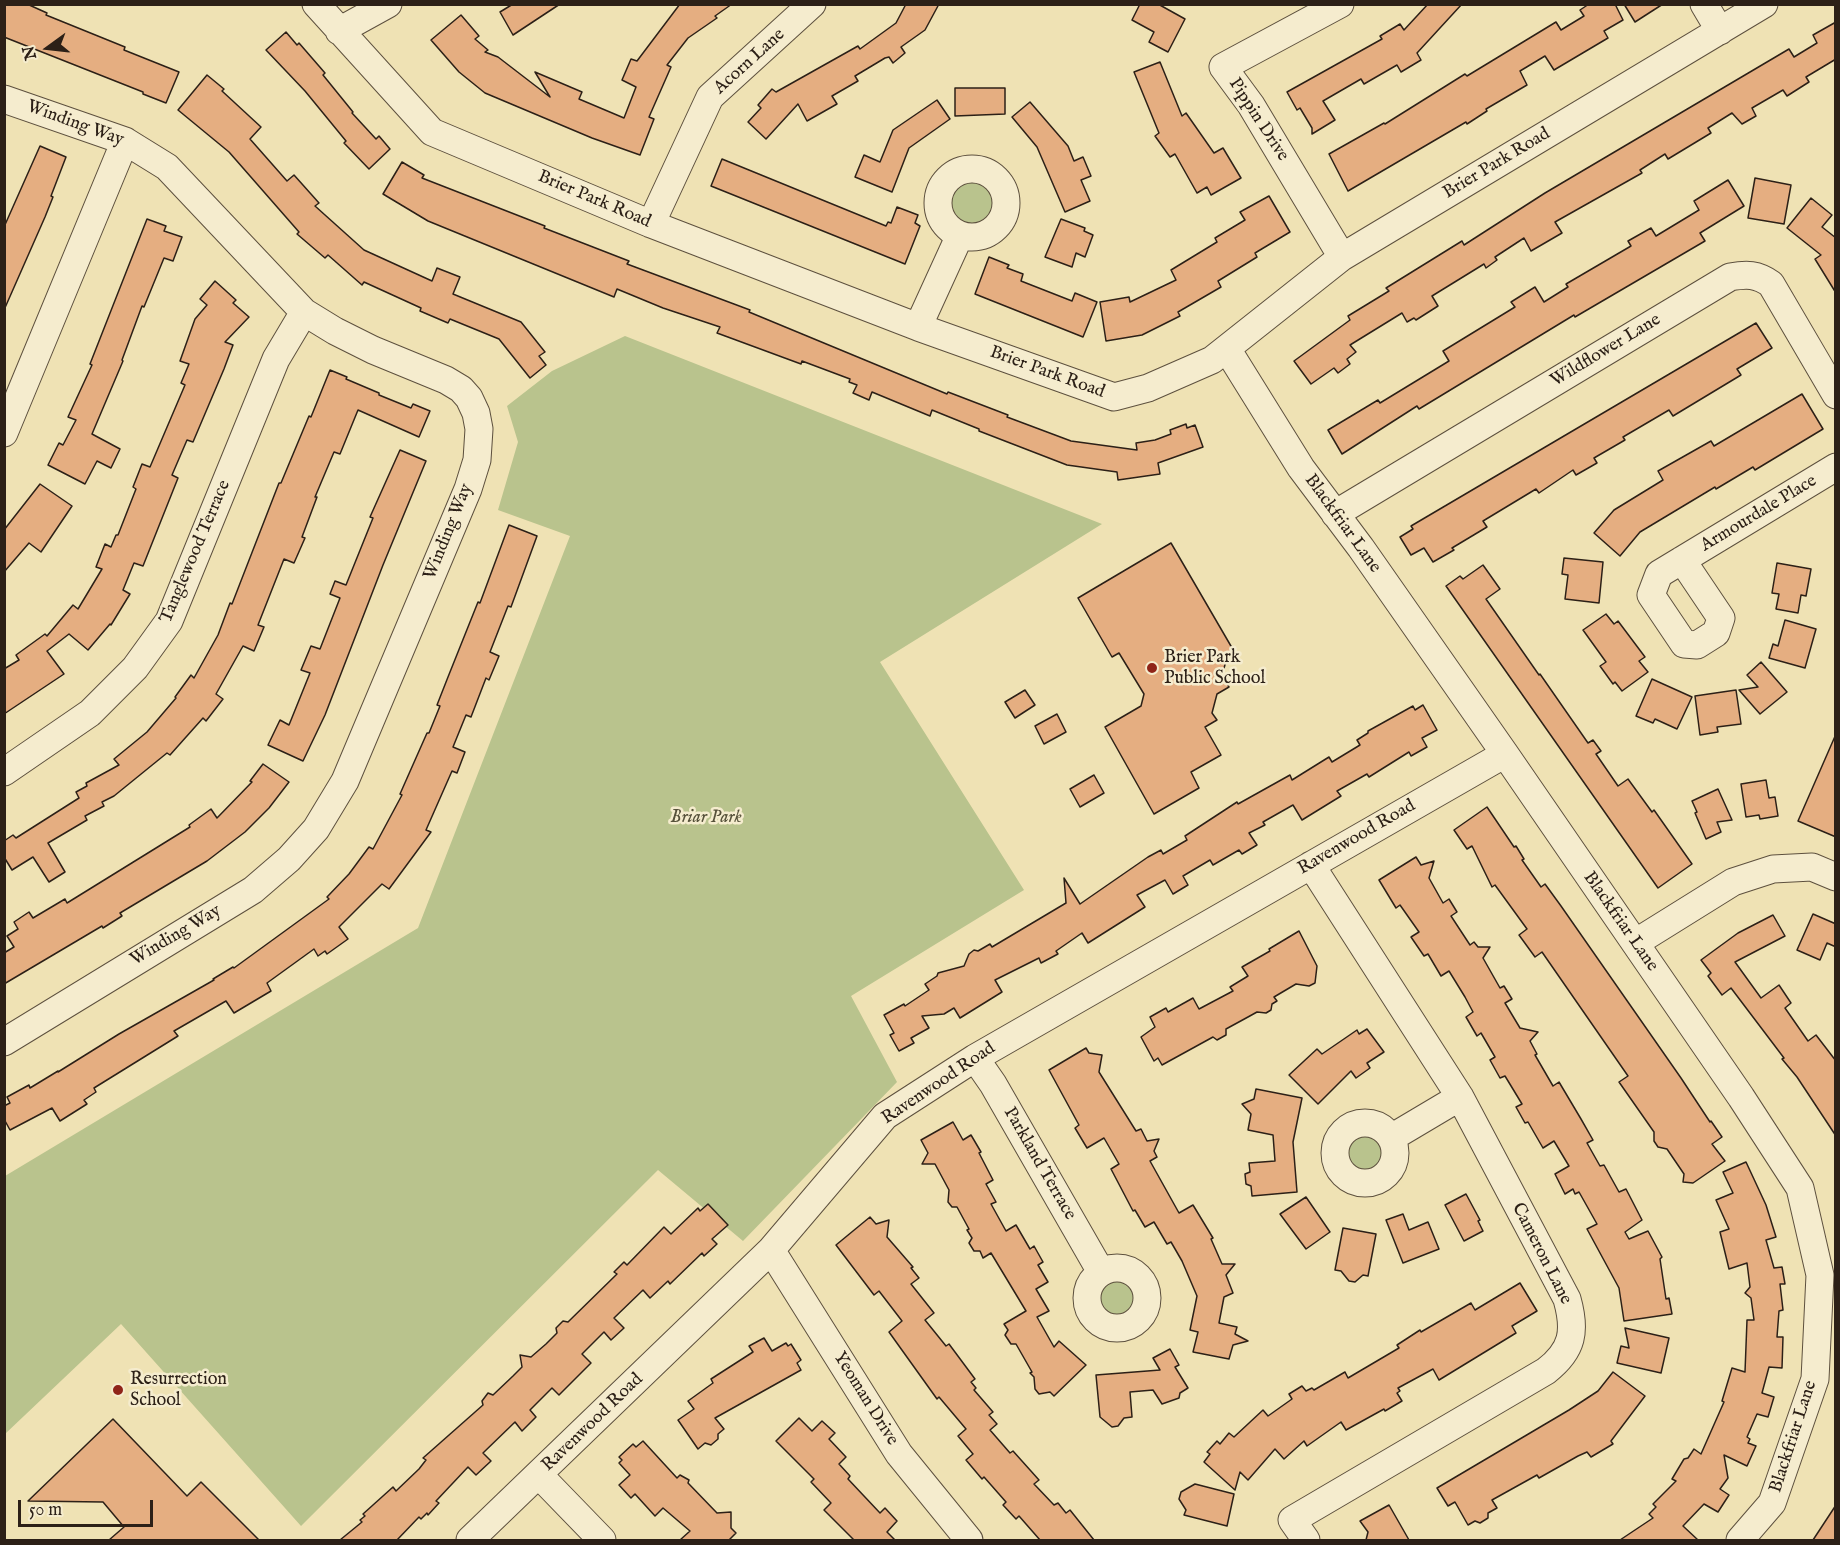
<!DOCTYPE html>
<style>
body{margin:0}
#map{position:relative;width:1840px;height:1545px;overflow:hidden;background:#efe2b4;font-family:"IM FELL English",serif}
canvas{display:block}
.frame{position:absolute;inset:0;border:6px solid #2c2017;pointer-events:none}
.north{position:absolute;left:18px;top:18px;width:60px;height:60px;-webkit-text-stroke:4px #f5ecce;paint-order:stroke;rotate:255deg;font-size:16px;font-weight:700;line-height:24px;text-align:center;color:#2c2017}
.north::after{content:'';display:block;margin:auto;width:21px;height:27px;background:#2c2017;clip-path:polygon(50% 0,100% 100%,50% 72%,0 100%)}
.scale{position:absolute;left:18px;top:1500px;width:135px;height:27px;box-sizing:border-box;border:3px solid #2c2017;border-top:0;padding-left:8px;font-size:18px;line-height:21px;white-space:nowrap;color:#2c2017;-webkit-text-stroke:4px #f5ecce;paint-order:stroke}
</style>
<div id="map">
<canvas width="1840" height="1545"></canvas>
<div class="frame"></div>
<div class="north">N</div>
<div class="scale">50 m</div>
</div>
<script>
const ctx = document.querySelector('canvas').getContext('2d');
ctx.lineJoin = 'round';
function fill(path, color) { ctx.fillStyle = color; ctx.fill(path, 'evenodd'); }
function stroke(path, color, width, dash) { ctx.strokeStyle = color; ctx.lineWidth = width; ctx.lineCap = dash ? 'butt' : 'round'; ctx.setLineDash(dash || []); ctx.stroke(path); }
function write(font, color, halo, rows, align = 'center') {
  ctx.font = font + ' "IM FELL English",serif'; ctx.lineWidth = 5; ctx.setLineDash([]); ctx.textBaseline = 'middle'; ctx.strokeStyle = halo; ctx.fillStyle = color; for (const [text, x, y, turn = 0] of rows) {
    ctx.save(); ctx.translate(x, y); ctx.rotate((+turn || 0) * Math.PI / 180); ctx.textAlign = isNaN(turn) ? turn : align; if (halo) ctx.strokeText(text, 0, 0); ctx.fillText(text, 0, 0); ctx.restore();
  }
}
fill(new Path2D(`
 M946 202a26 26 0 1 1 52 0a26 26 0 1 1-52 0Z
 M625 336 1102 524 880 662 1024 890 851 996 897 1082 743 1241 658 1170 301 1526 121 1324 5 1434V1176L418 928 570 536 498 510 518 442 507 406 552 371Z
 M1349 1153a17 17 0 1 1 34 0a17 17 0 1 1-34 0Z
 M1100 1298a17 17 0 1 1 34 0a17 17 0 1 1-34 0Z`), '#b9c38d');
const building = new Path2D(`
 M4 4H27L47 13 46 15 125 47 124 50 179 72 166 103 143 94V92L4 37Z
 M513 4H560L513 35 500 12Z
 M680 4H732L715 16 717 18 688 38 667 65 671 67 649 117 654 119 640 155 592 138 485 93 459 72 431 40 461 15 479 36 475 39 488 50 485 52 498 57 550 97 535 72 582 92 579 99 624 118 636 87 622 80 631 59 637 61Z
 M906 4H939L925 30 901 47 905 53 893 63 889 57 885 58 855 76 858 81 832 96 837 104 807 121 798 104 766 139 748 122 761 108 758 105 772 89 776 92 858 46 860 49 896 23Z
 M1140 4H1158L1185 19 1168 52 1149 42 1154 32 1132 20Z
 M1428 4H1462L1417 53 1421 60 1401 72 1397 65 1364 84 1361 79 1323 101 1335 120 1312 134V128L1300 108 1297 110 1287 92 1382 39 1380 36 1400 24 1404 30Z
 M1589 4H1615L1623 20 1604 31 1608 38 1554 70 1545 56 1520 71 1527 85 1486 109 1487 111 1467 124 1466 122 1348 191 1329 154 1384 123 1385 124 1465 74 1467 76 1556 22 1561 30 1584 16 1580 10Z
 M1624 4H1663L1635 22Z
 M1836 22V59L1806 77 1809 82 1787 96 1783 90 1752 108 1756 116 1742 124 1732 113 1708 128 1711 133 1668 159 1665 154 1640 170 1642 173 1555 222 1562 233 1531 251 1524 238 1495 257 1497 260 1486 268 1484 264 1432 296 1438 306 1416 320 1414 318 1407 322 1402 313 1350 345 1356 352 1347 359 1350 364 1338 373 1334 368 1311 384 1294 361 1350 320 1348 316 1389 291 1386 288 1462 241 1464 245 1545 193 1789 49 1794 57 1817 43 1813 35Z
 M286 32 297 45 299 43 325 73 323 75 353 112 352 113 376 139 379 136 390 149 369 169 344 143 346 141 305 91 266 50Z
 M1160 62 1182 116 1186 113 1214 153 1223 148 1241 178 1211 195 1207 187 1197 193 1175 154 1170 157 1155 136 1159 133 1134 72Z
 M207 75 224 89 222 91 261 127 250 139 287 181 294 175 319 203 315 206 364 250 432 281 437 268 460 277 453 294 521 322 545 352 539 356 546 365 530 378 499 339 450 319 448 323 420 311 421 308 364 282 362 285 328 255 325 258 297 234 299 232 229 152 178 110Z
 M955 88H1005V114L955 116Z
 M937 100 950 119 909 148 892 192 855 177 864 155 880 162 893 130Z
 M1030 102 1068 146 1074 161 1083 157 1091 176 1081 180 1090 201 1065 212 1037 147 1012 117Z
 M40 146 66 157 51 196 53 197 45 217 4 310V227Z
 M722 159 886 226 888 222 891 223 897 207 918 215 915 223 920 226 905 264 711 186Z
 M402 162 424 175 422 178 545 226 544 228 629 261 627 264 750 310 749 312 947 394 948 392 1008 415 1007 417 1071 441 1137 450 1136 443 1155 440 1171 434 1170 430 1186 424 1187 428 1195 425 1203 447 1158 463 1160 474 1118 480 1117 472 1067 465 979 431V429L932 410 930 416 872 392 869 400 853 393 857 385 849 382 850 379 802 361 801 364 717 333 720 327 663 308 617 289 614 297 428 221 383 194Z
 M1755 178 1791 185 1784 224 1748 218Z
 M1728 180 1744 206 1700 233 1705 241 1575 317 1574 315 1419 409 1417 406 1342 454 1328 430 1378 400 1380 403 1449 361 1443 351 1515 307 1511 302 1535 287 1544 302 1568 287 1566 284 1631 246 1628 241 1651 228 1656 236 1699 210 1694 201Z
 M1269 196 1290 232 1255 253 1257 257 1218 281 1221 287 1178 312 1180 316 1142 335 1106 341 1100 302 1129 297 1130 302 1176 280 1171 270 1217 242 1215 238 1245 220 1240 212Z
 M1811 198 1832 215 1822 227 1836 238V293L1815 259 1821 255 1787 228Z
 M147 219 166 226 164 231 182 237 173 261 164 258 144 307 142 306 122 360 123 361 92 434 120 449 111 468 97 461 85 484 48 465 59 443 63 445 76 420 68 417 92 365 90 364Z
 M1061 219 1085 228 1084 231 1093 235 1085 257 1076 253 1072 267 1045 257Z
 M989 257 1009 265 1007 268 1023 274 1021 281 1072 301 1075 293 1097 302 1083 337 975 294Z
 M215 281 236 300 233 303 249 317 225 342 233 345 224 369 193 442 187 440 172 475 178 478 143 566 134 563 123 590 130 594 111 625 110 624 88 650 69 634 47 651 64 674 4 714V669L19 660 16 655 45 634 47 636 73 605 78 609 102 569 96 567 105 544 111 547 116 535H118L136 489 133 487 142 464 150 467 185 385 181 383 189 364 180 361 195 319 207 305 200 299Z
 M1756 323 1772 348 1737 369 1741 375 1673 416 1669 410 1623 437 1625 440 1594 458 1597 463 1576 475 1573 470 1539 493 1536 489 1483 521 1487 527 1452 548 1454 550 1433 562 1424 548 1411 555 1400 537 1413 529 1411 526Z
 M330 370 347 377 346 379 379 393V395L411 408 413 404 430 411 419 437 358 410 340 454 334 452 315 497H317L302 537 305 538 294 563 284 559 258 625 264 627 254 651 243 646 216 694 223 699 206 721 203 718 170 755 167 753 114 796 102 802 104 806 85 816 87 820 48 843 65 872 49 882 33 857 12 870 4 857V841L13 835 16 838 79 798 76 792 87 786 86 783 119 765 114 759 147 732 176 698 175 697 191 675 194 678 218 635 230 603 232 604 279 483H281L309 416 311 417Z
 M1802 394 1823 429 1755 470 1753 467 1716 489 1715 487 1640 532 1620 556 1594 533 1614 510 1663 480 1658 471 1711 441 1714 446Z
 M400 450 426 461 383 565 325 715 303 761 268 745 280 720 289 725 310 673 301 670 311 646 320 649 340 598 330 594 335 581 346 585 373 518 370 517Z
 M40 484 72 506 41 552 29 543 4 572V530Z
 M509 525 537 536 511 607 508 606 490 652 499 656 489 680 486 678 471 717 466 715 453 747 465 752 457 773 452 771 426 830 431 832 389 889 382 884 339 927 348 939 327 954 325 951 318 956 314 949 267 983 271 991 234 1013 226 1001 174 1031 178 1036 94 1088 96 1092 84 1100 87 1104 60 1121 52 1108 10 1130 4 1119V1106L10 1103 7 1097 29 1085 30 1088 58 1071V1072L119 1034 214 980 213 979 233 967 234 968 329 899 327 897 349 874 369 847 373 849 402 795 400 794 427 733H429L440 706 437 705 448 677 478 602 480 603Z
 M1171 543 1235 653 1227 657 1222 676 1229 687 1217 694 1212 713 1217 720 1205 727 1221 755 1191 772 1199 788 1154 814 1105 727 1141 706 1144 694 1119 653 1112 657 1078 598Z
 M1564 558 1603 562 1599 603 1565 599 1568 575 1562 574Z
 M1777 563 1811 569 1806 596 1801 595 1798 613 1776 609 1779 594 1772 593Z
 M1483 565 1500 589 1486 599 1539 675 1540 674 1588 743 1593 740 1601 751 1596 754 1618 786 1628 779 1652 812 1654 810 1692 864 1658 888 1446 586 1460 576 1463 579Z
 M1606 614 1614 624 1618 621 1645 657 1639 661 1648 672 1622 691 1615 682 1613 684 1600 666 1606 662 1583 630Z
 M1785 620 1816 629 1805 668 1769 658 1773 644 1778 646Z
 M1761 662 1787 692 1760 714 1739 690 1758 687 1747 675Z
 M1652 679 1692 697 1677 729 1655 719 1653 723 1636 716Z
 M1025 690 1035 705 1015 718 1005 702Z
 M1736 690 1741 724 1717 727 1718 732 1700 735 1695 696Z
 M1423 705 1437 730 1422 738 1427 747 1411 756 1409 752 1369 777 1367 774 1337 791 1341 796 1302 820 1293 805 1263 822 1265 825 1249 833 1257 845 1242 854 1239 850 1213 865 1210 860 1183 876 1188 885 1173 894 1165 880 1137 895 1145 907 1088 943 1082 933 1056 951 1058 954 1041 963 1039 958 995 980 1002 992 960 1018 954 1008 944 1014 922 1016 929 1028 911 1038 914 1043 899 1051 890 1035 894 1033 884 1015 904 1004 905 1006 929 990 925 984 937 976 938 973 964 966 969 954 974 950 978 951 990 944 992 947 1066 903 1064 878 1080 904 1148 857 1161 850 1163 854 1187 840 1185 836 1237 802 1238 804 1290 775 1292 780 1329 757 1332 762 1360 745 1357 740 1368 733V731L1413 706 1415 710Z
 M1057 714 1066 732 1044 744 1035 726Z
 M1836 734V837L1798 821Z
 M263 764 289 782 269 808 245 832 207 861 120 913 122 916 103 928 102 926 4 984V953L14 947 7 936 18 929 14 922 29 912 33 918 65 899 67 903 190 827 189 825 211 809 217 818 252 782 250 781Z
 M1094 775 1104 793 1080 807 1070 789Z
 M1766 780 1769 798 1775 797 1778 816 1760 819 1759 815 1746 817 1741 784Z
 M1718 789 1732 820 1717 822 1721 832 1706 839 1695 813 1697 812 1692 801Z
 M1487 807 1514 847 1516 846 1524 859 1522 860 1541 887 1545 884 1561 906 1681 1078 1710 1122 1711 1121 1722 1137 1712 1144 1725 1161 1693 1183 1683 1182 1684 1174 1667 1149 1658 1147 1654 1141V1132L1619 1082 1628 1076 1542 952 1535 957 1519 935 1527 929 1495 885 1492 887 1472 846 1467 849 1454 830Z
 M1416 857 1421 865 1434 861 1429 878 1443 903 1449 899 1457 912 1451 916 1470 945 1474 942 1478 947H1490L1483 958 1500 988 1504 986 1512 999 1505 1003 1520 1028 1538 1032 1530 1041 1537 1054 1535 1055 1553 1086 1559 1082 1581 1119 1593 1140 1587 1143 1600 1166 1604 1165 1619 1192 1626 1189 1642 1220 1625 1232 1629 1239 1648 1231 1662 1257 1660 1259 1666 1299 1669 1298 1672 1314 1624 1321 1619 1288 1587 1229 1597 1224 1579 1192 1575 1194 1573 1189 1565 1194 1555 1174 1569 1166 1554 1141 1543 1148 1528 1122 1525 1123 1516 1107 1522 1104 1505 1076 1500 1078 1490 1060 1495 1057 1481 1033 1477 1036 1466 1017 1473 1012 1465 997 1449 971 1441 976 1428 954 1424 956 1411 937 1419 932 1400 905 1396 908 1379 880Z
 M1813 914 1836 924V947L1827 943 1820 960 1797 950Z
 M1773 915 1785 936 1735 962 1761 998 1779 985 1791 1003 1785 1008 1808 1041 1816 1035 1836 1061V1136L1797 1077 1782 1059 1784 1058 1731 988 1722 995 1708 976 1711 973 1701 960 1738 933Z
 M1299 931 1317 966 1315 983 1309 986 1296 984 1274 997 1277 1001 1272 1004 1271 1010 1266 1013 1257 1012 1248 1017 1226 1029V1035L1217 1040 1213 1037 1162 1065 1158 1058 1154 1061 1141 1037 1155 1027 1150 1017 1166 1008 1168 1012 1193 998 1199 1009 1233 991 1230 987 1248 976 1242 967 1270 951 1269 949Z
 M1367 1029 1384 1052 1367 1063 1370 1068 1356 1078 1351 1071 1318 1104 1289 1075 1317 1049 1322 1054 1357 1030 1359 1034Z
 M1086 1048 1089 1053 1102 1055 1099 1072 1136 1131 1141 1129 1147 1141 1159 1139 1154 1151 1157 1157 1150 1161 1179 1213 1193 1205 1213 1238 1211 1239 1222 1264H1235L1226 1275 1233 1293 1224 1297 1219 1323 1237 1327 1235 1334 1248 1341 1233 1345 1229 1359 1193 1352 1198 1332 1190 1330 1197 1296 1182 1261 1171 1242 1167 1244 1154 1222 1145 1227 1135 1210 1133 1211 1111 1169 1119 1164 1104 1138 1087 1148 1075 1128 1079 1125 1049 1070Z
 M1256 1089 1302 1098 1293 1142 1297 1192 1252 1196 1251 1186 1246 1184 1245 1174 1250 1172 1249 1163 1275 1161 1273 1135 1248 1130 1251 1114 1242 1104 1254 1099Z
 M953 1122 963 1140 971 1135 981 1152 979 1153 993 1180 986 1184 996 1202 991 1204 1006 1231 1016 1225 1030 1249 1034 1246 1043 1262 1038 1265 1048 1282 1036 1289 1049 1311 1037 1317 1054 1347 1059 1341 1086 1365 1054 1396 1050 1392 1039 1394 1035 1389 1034 1377 1030 1373 1032 1372 1016 1344H1011L1005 1335 1008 1330 1004 1324 1026 1311 991 1253 983 1258 980 1251H974L969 1243 972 1238 967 1230 969 1229 957 1207H952L948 1202 949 1190 935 1164H922L928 1153 921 1140Z
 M1746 1162 1766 1205 1776 1237 1766 1240 1774 1268 1782 1267 1785 1284H1780L1783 1310 1779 1311 1777 1337H1783L1782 1368 1769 1367 1762 1393 1774 1397 1768 1417 1757 1414 1747 1437 1750 1439 1748 1443 1756 1446 1747 1466 1724 1455 1728 1478 1720 1489 1729 1495 1718 1512 1704 1504 1683 1526 1698 1540H1620L1653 1518 1649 1514 1656 1507 1653 1504 1676 1481 1672 1479 1684 1459 1688 1458 1694 1449 1701 1454 1724 1402 1722 1401 1732 1368 1745 1372 1747 1320H1754L1751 1298 1745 1293 1750 1287 1747 1263 1729 1269 1720 1232 1729 1229 1716 1200 1733 1193 1723 1172Z
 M1466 1194 1480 1220 1478 1221 1483 1231 1464 1241 1445 1205Z
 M1306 1197 1330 1232 1306 1249 1280 1214Z
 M708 1204 728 1225 712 1239 717 1244 704 1256 702 1253 670 1284 668 1281 650 1298 643 1290 614 1318 624 1328 611 1340 604 1332 582 1354 591 1363 559 1395 552 1388 530 1410 536 1417 522 1431 515 1422 483 1453 491 1461 476 1475 468 1467 436 1501 439 1503 428 1515 427 1513 421 1519 419 1517 397 1540H340L362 1522 360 1520 365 1516 363 1514 393 1487 396 1491 419 1469 426 1460 423 1458 483 1405 482 1401 488 1393 493 1395 513 1376 522 1367 520 1355 531 1357 546 1344 557 1333 556 1328 563 1321 568 1322 617 1274 614 1272 624 1262 627 1265 664 1227 671 1234 698 1208 700 1211Z
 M1403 1214 1409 1230 1428 1222 1439 1249 1403 1263 1386 1220Z
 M870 1217 876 1224 889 1220 887 1237 913 1267 911 1268 919 1278 911 1284 934 1313 925 1320 946 1346 949 1344 975 1379 971 1382 976 1388 974 1390 993 1412 989 1415 997 1424 990 1430 1010 1453 1013 1451 1039 1480 1034 1484 1054 1505 1058 1503 1066 1513 1070 1510 1094 1540H1040L1019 1516 1016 1519 1003 1505 1006 1502 984 1477 982 1479 966 1460 973 1454 958 1436 966 1429 939 1397 937 1399 889 1332 902 1321 879 1291 874 1295 836 1245Z
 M1343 1228 1376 1234 1368 1276 1363 1275 1355 1282 1349 1281 1341 1271 1335 1270Z
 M1520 1283 1537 1311 1512 1326 1516 1333 1439 1380 1433 1369 1398 1388 1400 1391 1397 1393 1402 1401 1385 1411 1384 1409 1346 1430 1341 1422 1307 1446 1304 1441 1284 1459 1275 1449 1248 1480 1240 1472 1235 1490 1204 1462 1210 1454 1207 1452 1217 1441 1220 1444 1229 1433 1234 1437 1263 1410 1268 1416 1292 1399 1289 1394 1302 1386 1306 1391 1312 1388 1314 1390 1345 1372 1348 1378 1399 1348 1397 1345 1420 1330 1421 1332 1471 1303 1475 1310Z
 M1625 1328 1669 1338 1661 1373 1617 1363 1621 1346 1629 1348Z
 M764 1338 772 1351 786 1343 788 1346 791 1344 801 1360 797 1363 801 1370 715 1418 724 1429 718 1434V1439L711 1445 705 1443 698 1449 678 1420 694 1409 688 1401 713 1383 711 1379 753 1352 749 1346Z
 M1170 1349 1179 1365 1175 1367 1188 1388 1180 1393 1179 1398 1162 1404 1153 1390 1130 1392 1132 1417 1124 1418 1118 1426 1112 1427 1100 1417 1096 1375 1160 1370 1153 1358Z
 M1613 1372 1645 1396 1611 1441 1613 1444 1591 1457 1587 1452 1578 1456 1539 1478 1537 1475 1492 1500 1497 1508 1488 1513V1518L1480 1523 1475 1521 1468 1525 1455 1502 1448 1506 1437 1488 1569 1410 1598 1391Z
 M799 1418 812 1431 822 1421 835 1433 829 1439 846 1457 839 1464 850 1476 848 1479 880 1513 885 1508 897 1521 887 1532 895 1540H854L824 1510 831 1503 811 1482 814 1479 776 1441Z
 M113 1419 187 1496 201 1482 259 1540H109L124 1527 103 1502 28 1501Z
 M643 1441 677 1478 680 1475 689 1480 688 1483 717 1513 731 1512V1528L736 1533 729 1540H680L690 1531 663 1508 655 1516 635 1494 631 1498 619 1485 630 1475 619 1463 622 1460 619 1457 633 1444 636 1447Z
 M1195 1484 1234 1494 1227 1526 1184 1515 1186 1510 1179 1499 1181 1492Z
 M1389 1505 1409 1540H1366L1368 1532 1360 1521Z
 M1836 1505V1540H1813Z`);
fill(building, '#e5ae81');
stroke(building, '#2c2017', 1.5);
const minor = new Path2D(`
 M316 4 432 132 651 224 918 327 1114 397 1148 388 1212 360 1342 257 1764 4
 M1340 4 1223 67 1251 105 1342 257
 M1704 4 1720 31
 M339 31 388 4
 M4 99 125 141 167 167 304 312 335 331 373 350 446 380 461 389 469 398 476 413 479 429 477 460 468 489 345 781 316 829 289 859 253 890 4 1042
 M938 203a34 34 0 1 1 68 0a34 34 0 1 1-68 0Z
 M651 224 710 97 812 4
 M918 327 960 235
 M1227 349 1301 468 1361 548 1505 754 1741 1097 1800 1188 1820 1275 1815 1379 1772 1503 1740 1540
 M4 433 125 141
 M1335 514 1730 277C1747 274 1757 274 1771 284L1836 395
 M1682 560 1721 618 1716 633 1697 645 1684 644 1651 595 1659 574 1836 467
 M4 772 90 713 135 668 169 621 276 359 304 312
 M1635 943 1733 882 1773 869 1812 867 1836 877
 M975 1058 993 1084 1101 1272
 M1335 1153a30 30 0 1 1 60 0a30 30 0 1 1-60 0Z
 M1391 1138 1460 1097
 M771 1250 899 1454 969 1540
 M1087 1298a30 30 0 1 1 60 0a30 30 0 1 1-60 0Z
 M539 1475 602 1540
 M470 1540 771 1250 885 1116 975 1058 1505 754
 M1306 1540 1292 1520 1546 1371C1573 1350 1576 1331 1567 1299L1460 1097 1311 865`);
stroke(minor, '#5d503e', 29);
stroke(minor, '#f5ecce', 27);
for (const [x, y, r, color] of [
 [1152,668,6,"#8f2418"],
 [118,1390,6,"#8f2418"]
]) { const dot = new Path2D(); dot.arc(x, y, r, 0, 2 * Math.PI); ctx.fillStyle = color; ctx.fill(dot); stroke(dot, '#f5ecce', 2); }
write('18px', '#2c2017', '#f5ecce', [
 ["Acorn Lane",750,62,-42],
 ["Pippin Drive",1258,120,57],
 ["Winding Way",75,124,20],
 ["Brier Park Road",1497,164,-31],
 ["Brier Park Road",594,200,23],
 ["Wildflower Lane",1606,351,-31],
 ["Brier Park Road",1047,373,20],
 ["Armourdale Place",1759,514,-31],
 ["Blackfriar Lane",1342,524,54],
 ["Winding Way",449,532,-68],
 ["Tanglewood Terrace",196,552,-67],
 ["Ravenwood Road",1357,838,-30],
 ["Blackfriar Lane",1620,922,55],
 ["Winding Way",176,936,-31],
 ["Ravenwood Road",939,1084,-34],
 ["Parkland Terrace",1039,1164,60],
 ["Cameron Lane",1541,1254,63],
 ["Yeoman Drive",865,1399,58],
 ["Ravenwood Road",593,1423,-44],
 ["Blackfriar Lane",1794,1437,-72]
]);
write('18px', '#2c2017', '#f5ecce', [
 ["Brier Park",1164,658],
 ["Public School",1164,679],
 ["Resurrection",130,1380],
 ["School",130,1401]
], 'left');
write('italic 18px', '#56513a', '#f5ecce', [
 ["Briar Park",706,818]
]);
</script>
